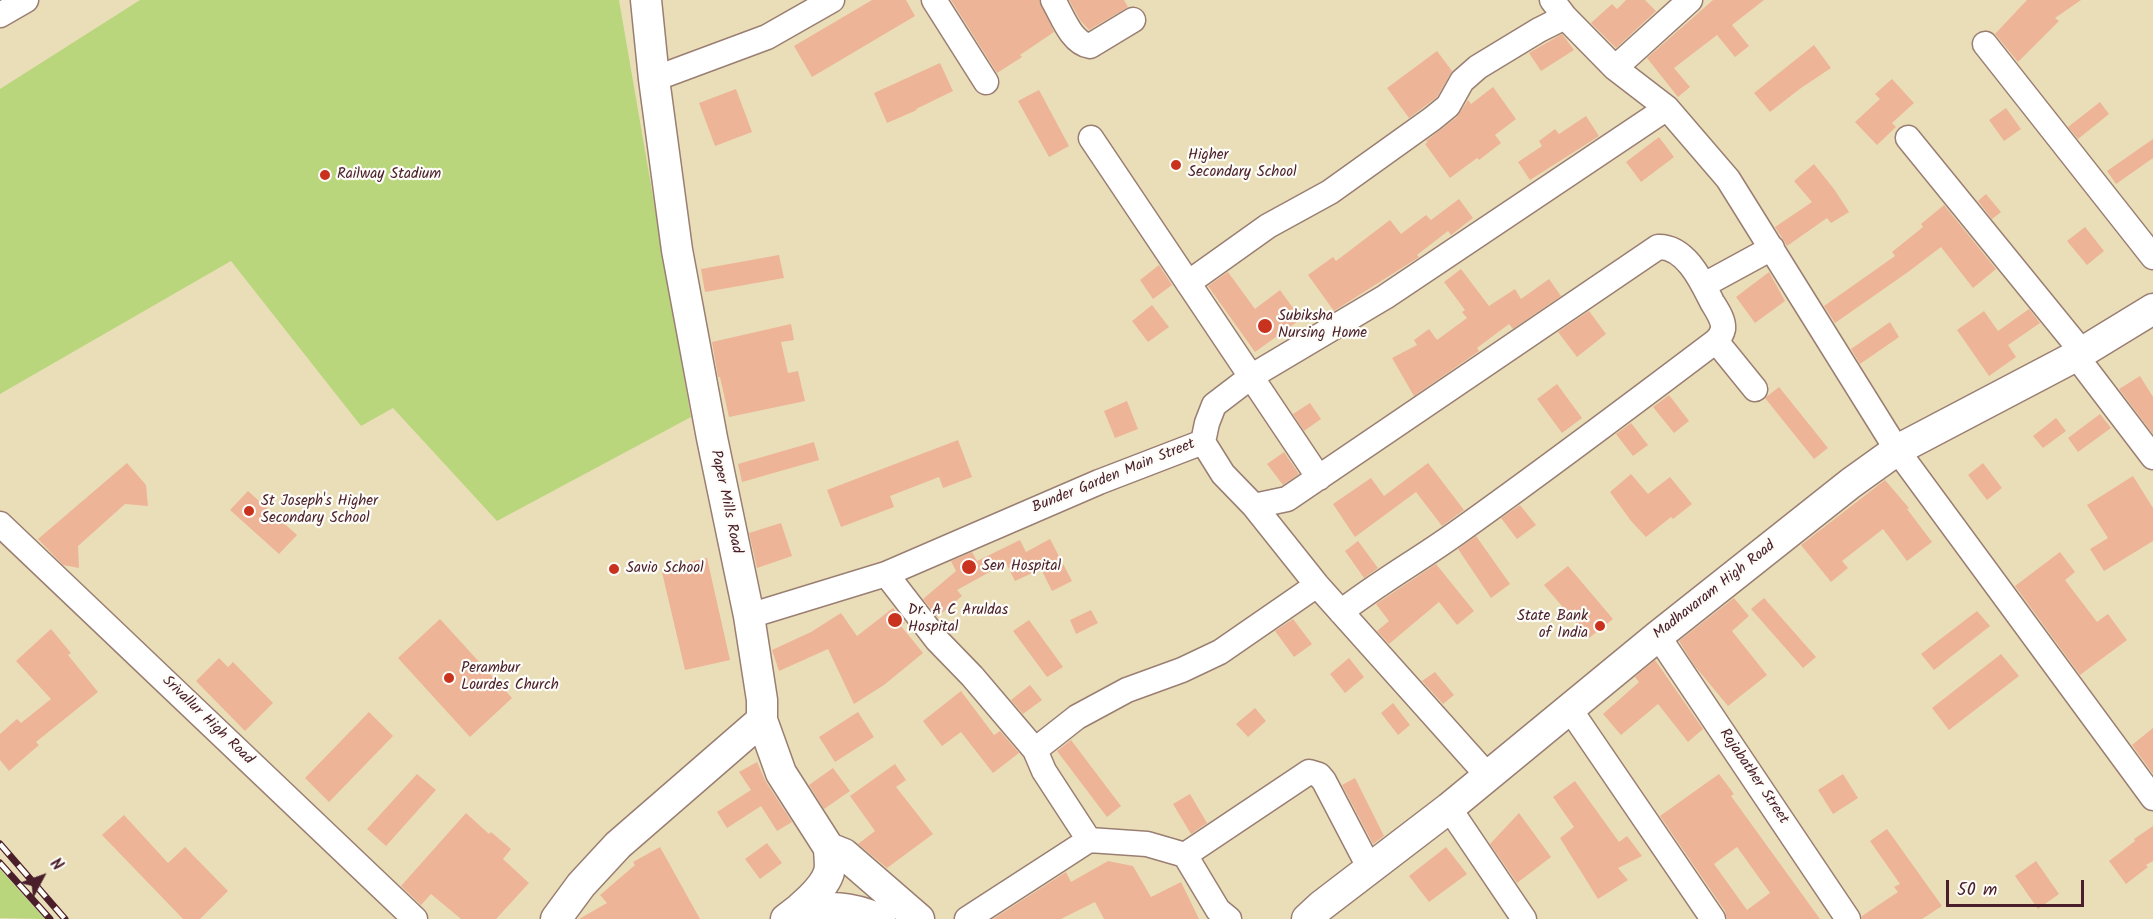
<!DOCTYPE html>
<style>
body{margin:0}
#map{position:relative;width:2153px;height:919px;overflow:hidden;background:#eadeb9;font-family:Kalam,sans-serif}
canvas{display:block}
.north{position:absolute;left:12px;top:847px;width:60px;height:60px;-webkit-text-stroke:4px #fdfcf7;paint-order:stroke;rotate:49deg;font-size:16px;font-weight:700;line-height:24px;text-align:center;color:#4a1f2b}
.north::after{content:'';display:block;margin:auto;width:21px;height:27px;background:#4a1f2b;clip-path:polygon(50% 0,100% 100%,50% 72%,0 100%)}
.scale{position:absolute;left:1946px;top:880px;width:138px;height:27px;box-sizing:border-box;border:3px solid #4a1f2b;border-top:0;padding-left:8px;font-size:18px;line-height:21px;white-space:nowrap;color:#4a1f2b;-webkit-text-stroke:4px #fdfcf7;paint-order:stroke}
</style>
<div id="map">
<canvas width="2153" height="919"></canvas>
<div class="north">N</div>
<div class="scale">50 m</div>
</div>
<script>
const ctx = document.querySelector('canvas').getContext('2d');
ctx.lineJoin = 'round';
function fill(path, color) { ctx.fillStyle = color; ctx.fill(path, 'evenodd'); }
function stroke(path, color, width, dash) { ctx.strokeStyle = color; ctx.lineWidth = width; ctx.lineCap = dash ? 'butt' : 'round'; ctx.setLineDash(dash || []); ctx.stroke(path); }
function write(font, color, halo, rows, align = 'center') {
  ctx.font = font + ' Kalam,sans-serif'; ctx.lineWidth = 4.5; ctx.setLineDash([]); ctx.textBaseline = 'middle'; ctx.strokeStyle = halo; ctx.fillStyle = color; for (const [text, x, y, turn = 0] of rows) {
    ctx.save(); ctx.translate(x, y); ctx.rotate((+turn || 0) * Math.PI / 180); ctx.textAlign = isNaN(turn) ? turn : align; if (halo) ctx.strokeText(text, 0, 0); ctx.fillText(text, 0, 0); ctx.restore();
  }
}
fill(new Path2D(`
 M140 0H619L691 417 497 521 393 408 361 426 231 261 0 394V89Z
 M0 869 45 919 0 918Z`), '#bad67c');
fill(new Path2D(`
 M872 0H906L915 16 812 77 794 46Z
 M951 0H1039L1054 32 1020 55 1022 57 997 73Z
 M1069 0H1124L1128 7 1089 30 1080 20Z
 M1626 0H1645L1656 11 1616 48 1591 23 1612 4 1617 9Z
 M1713 0H1764L1732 25 1749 46 1735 57 1717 35 1674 68 1690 87 1678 97 1647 58Z
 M2027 0H2081L2055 18 2059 21 2018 62 1995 34Z
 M1562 34 1574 50 1541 71 1529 53Z
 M1814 45 1831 68 1801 88 1770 112 1754 93Z
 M1437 51 1452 71 1437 97 1409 118 1387 88Z
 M940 63 953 91 916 109 917 110 887 123 874 93Z
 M1892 79 1914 103 1892 123 1896 127 1877 145 1855 122 1880 99 1875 94Z
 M1493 87 1516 119 1495 135 1501 143 1479 160 1477 158 1450 178 1425 144 1428 142 1426 141 1457 117 1468 100 1471 104Z
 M736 89 752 132 715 146 699 103Z
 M1039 90 1069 146 1049 157 1018 101Z
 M2100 102 2109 114 2078 139 2068 127Z
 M2006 108 2021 129 2004 141 1989 120Z
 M1586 116 1599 136 1530 180 1518 162 1542 146 1539 141 1555 129 1559 134Z
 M1659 137 1674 157 1641 182 1626 162Z
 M2153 139V158L2116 184 2107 171Z
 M1814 164 1834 189 1849 212 1831 223 1827 218 1787 246 1775 227 1812 202 1794 181Z
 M1986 194 2001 212 1992 219 1978 201Z
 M1459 199 1473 218 1451 235 1448 231 1417 255 1419 257 1334 311 1308 275 1333 257 1336 261 1390 220 1401 234 1426 215 1431 220Z
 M1944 205 1996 269 1973 288 1941 247 1908 272 1835 323 1824 306 1895 256 1892 252 1923 227 1921 224Z
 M2085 227 2104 251 2087 265 2067 241Z
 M779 255 784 278 705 292 701 269Z
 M1159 265 1172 285 1153 299 1140 280Z
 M1461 269 1489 306 1515 289 1521 299 1549 279 1561 296 1513 329 1509 324 1477 348 1479 351 1414 396 1392 358 1417 345 1414 340 1429 329 1437 340 1467 318 1462 312 1465 310 1444 282Z
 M1228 272 1255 309 1280 290 1301 319 1255 352 1208 286Z
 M1769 272 1785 301 1755 323 1736 297Z
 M1152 305 1169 327 1148 342 1132 321Z
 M2029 309 2040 323 2008 345 2016 357 1989 376 1957 330 1984 311 1998 331Z
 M1589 311 1606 334 1577 357 1558 332Z
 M1890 322 1899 337 1860 364 1851 349Z
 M791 324 794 340 781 342 788 373 798 371 805 401 729 417 720 377H718L712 342Z
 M2140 376 2153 397V434L2119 389Z
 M1557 384 1582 418 1562 433 1537 399Z
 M1779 387 1828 448 1814 459 1765 398Z
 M1669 395 1689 421 1674 433 1653 407Z
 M1127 401 1138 429 1115 438 1104 411Z
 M1310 403 1321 419 1304 431 1293 414Z
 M2100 414 2111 428 2078 452 2068 438Z
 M2056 418 2066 431 2043 448 2033 436Z
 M1631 423 1648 445 1633 456 1616 434Z
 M958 440 972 477 943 488 939 477 890 496 894 507 841 527 827 490Z
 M814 442 819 460 742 482 738 464Z
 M1284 452 1299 474 1283 485 1267 464Z
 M127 463 146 485 148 506 125 504 78 546 79 568 63 565 38 539Z
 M1428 463 1464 510 1442 526 1416 492 1355 537 1333 504 1371 478 1384 496Z
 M1983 463 2002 488 1987 500 1968 475Z
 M1631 474 1648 494 1670 477 1692 504 1673 519 1671 517 1646 537 1631 521 1610 492Z
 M2133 476 2153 508V541L2104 571 2090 549 2108 538 2087 505Z
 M1885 480 1909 508 1907 509 1932 542 1907 561 1883 529 1842 561 1848 568 1831 582 1801 545Z
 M248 491 297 535 279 554 230 510Z
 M1520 505 1536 525 1517 539 1501 518Z
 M781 523 792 556 757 568 749 533Z
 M1476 536 1510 584 1491 598 1458 549Z
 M1050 539 1072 581 1052 591 1041 569 1015 581 1006 563 957 590 962 596 937 617 923 599 956 571 951 561 972 552 977 561 1020 540 1026 552Z
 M1358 541 1378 568 1364 578 1345 551Z
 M2060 552 2075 572 2065 580 2097 622 2108 614 2127 640 2080 675 2015 586Z
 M707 558 730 660 685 670 661 568Z
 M1436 564 1474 611 1457 625 1439 602 1389 644 1377 631 1389 621 1376 604Z
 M1568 566 1613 619 1589 638 1544 585Z
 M1734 598 1749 616 1732 631 1767 675 1728 706 1694 665 1679 641Z
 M1764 598 1816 657 1803 668 1751 609Z
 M893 608 905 623 901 626 923 653 884 685 854 704 828 649 779 671 772 650 811 632 841 613 857 636Z
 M1091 610 1098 623 1076 634 1070 620Z
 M1977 611 1990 626 1934 670 1921 654Z
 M440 619 512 698 470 737 398 658Z
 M1293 619 1312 644 1294 657 1275 631Z
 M1029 620 1063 667 1047 677 1013 631Z
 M51 629 71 653 68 655 98 692 36 742 39 745 9 771 0 760V734L17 719 21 723 51 699 16 661Z
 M2001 654 2019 676 1949 730 1932 708Z
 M219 658 228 667 233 662 273 703 245 731 196 681Z
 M1349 658 1364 677 1345 693 1330 674Z
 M1655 660 1703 729 1688 742 1658 704 1621 735 1603 714 1639 682 1635 677Z
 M1435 672 1454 695 1443 704 1422 681Z
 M1030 685 1042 700 1023 714 1011 700Z
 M961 691 994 735 1000 731 1019 753 993 773 961 732 942 746 923 721Z
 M1393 703 1410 725 1398 735 1381 713Z
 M1255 708 1266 721 1248 737 1236 724Z
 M369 712 393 736 329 802 305 778Z
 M858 712 874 737 835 762 819 737Z
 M2153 728V774L2132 745Z
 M1071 740 1121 806 1107 817 1057 751Z
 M757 762 766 782 792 822 777 831 761 806 727 828 717 812 751 790 739 772Z
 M895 764 906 780 896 787 933 834 887 868 858 844 875 831 850 796Z
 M833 768 850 791 824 809 809 785Z
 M417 774 436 790 386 846 367 829Z
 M1719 774 1734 794 1731 796 1820 919H1727L1725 911 1660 816ZM1737 847 1770 893 1747 910 1714 864Z
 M1843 774 1858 798 1833 814 1818 790Z
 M1355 778 1384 836 1373 844 1342 785Z
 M1575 781 1619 842 1627 836 1642 856 1618 868 1628 880 1598 899 1560 838 1574 827 1553 797Z
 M1190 794 1207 823 1191 834 1173 804Z
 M466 813 489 834 491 832 511 849 503 859 529 883 496 919H461L431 894 421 905 401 886Z
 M1519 813 1551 857 1517 883 1490 844Z
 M124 815 168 863 185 847 228 891 200 919H183L102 835Z
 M2153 826V861L2146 865 2148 867 2126 884 2109 861 2135 841 2134 839Z
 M1887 829 1942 906 1922 919H1862V916L1898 892 1894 887 1900 884 1870 841Z
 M767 843 782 863 760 879 745 859Z
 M660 847 700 919H579L607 903 600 895 635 865 633 862Z
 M1446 847 1467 874 1429 902 1409 876Z
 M1108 861 1133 866 1151 897 1181 882 1199 919H1104L1095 902 1061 919H993L1066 872 1071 882Z
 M2036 861 2059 894 2038 909 2015 876Z`), '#edb497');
const minor = new Path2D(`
 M934 0 986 82
 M1053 0C1062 15 1071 43 1090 46L1133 20
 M1552 0 1565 17 1615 68 1667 108 1728 179 1897 450 2153 798
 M0 15 26 0
 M1985 44 2153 257
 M1615 68 1690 0
 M654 79 767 37 832 0
 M1091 138 1319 478
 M1908 138 2083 353
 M1188 283 1268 226 1330 192 1432 119 1448 106 1462 81 1478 67 1539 30 1565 17
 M1704 285 1772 248
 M1716 341 1755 389
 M2076 356 2153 457
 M1203 442 1207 423 1214 405 1252 376 1385 297 1667 108
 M1254 506 1287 499 1658 247C1686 246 1702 282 1712 302 1717 310 1724 320 1723 329 1722 334 1719 338 1716 341 1630 406 1545 470 1458 532 1419 560 1378 583 1341 612
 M0 524 415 919
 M886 574 937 640 972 676 1035 750 1044 771 1089 840
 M749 616 886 574 1099 482 1203 442 1223 474 1254 506 1317 585 1488 776
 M1658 636 1848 919
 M1569 708 1713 919
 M1035 750 1077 717 1127 690 1182 670 1220 652 1317 585
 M1449 808 1524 919
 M1185 855 1309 772 1319 775 1324 781 1370 869
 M967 919 1089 840 1147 844 1185 855 1218 910 1229 919`);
const major = new Path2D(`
 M646 0 654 79 677 250 712 438 749 616 762 700V720L781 773 829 848 844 854 919 919
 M797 912C834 907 845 905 880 919
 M556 919 581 885 618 845 762 720
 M786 919C799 910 825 888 829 872 831 865 829 855 829 848
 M1307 919 1321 906 1449 808 1658 636 1851 483 1897 450 2076 356 2153 309`);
stroke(minor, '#9a7e72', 27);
stroke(major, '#9a7e72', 33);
stroke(minor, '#fff', 24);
stroke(major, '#fff', 30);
const rail = new Path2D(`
 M0 844 65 919
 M0 863 50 919`);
stroke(rail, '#4a1f2b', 7);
stroke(rail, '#fdfcf7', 4.5, [14]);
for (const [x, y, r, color] of [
 [1176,165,6,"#c8321e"],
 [325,175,6,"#c8321e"],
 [1265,326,8,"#c8321e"],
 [249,511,6,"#c8321e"],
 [969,567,8,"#c8321e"],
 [614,569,6,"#c8321e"],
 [895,620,8,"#c8321e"],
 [1600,626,6,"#c8321e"],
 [449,678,6,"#c8321e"]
]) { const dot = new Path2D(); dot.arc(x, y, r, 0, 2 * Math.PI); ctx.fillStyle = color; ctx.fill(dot); stroke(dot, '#fdfcf7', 2); }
write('15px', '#4a1f2b', '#fdfcf7', [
 ["Higher",1188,156],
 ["Secondary School",1188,173],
 ["Railway Stadium",337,175],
 ["Subiksha",1278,317],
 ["Nursing Home",1278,334],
 ["St Joseph's Higher",261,502],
 ["Secondary School",261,519],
 ["Sen Hospital",982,567],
 ["Savio School",626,569],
 ["Dr. A C Aruldas",908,611],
 ["Hospital",908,628],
 ["State Bank",1588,617,"right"],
 ["of India",1588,634,"right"],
 ["Perambur",461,669],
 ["Lourdes Church",461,686]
], 'left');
write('15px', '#4a1f2b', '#fdfcf7', [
 ["Bunder Garden Main Street",1114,477,-22],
 ["Paper Mills Road",725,502,78],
 ["Madhavaram High Road",1715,591,-38],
 ["Srivallur High Road",207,721,44],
 ["Rajabather Street",1753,777,56]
]);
</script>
